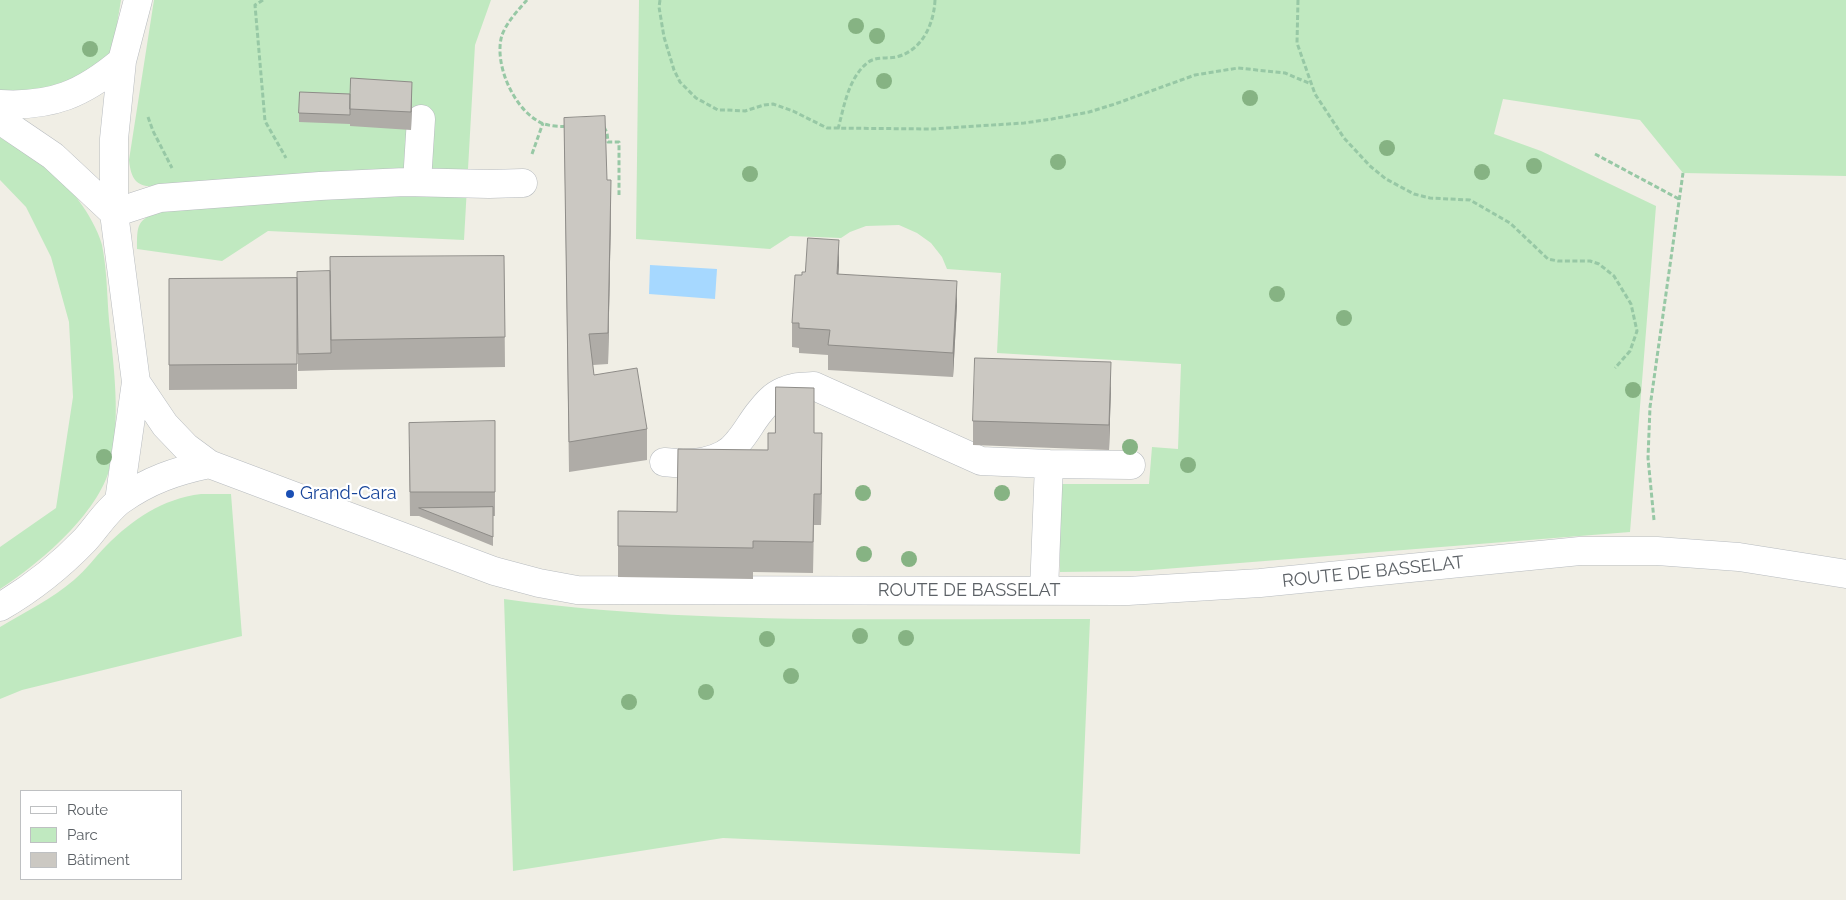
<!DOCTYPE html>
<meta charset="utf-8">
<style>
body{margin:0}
#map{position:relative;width:1846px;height:900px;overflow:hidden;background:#f0eee5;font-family:Raleway,sans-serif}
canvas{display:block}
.legend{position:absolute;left:20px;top:790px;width:162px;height:90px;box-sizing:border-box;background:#fff;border:1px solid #bec0c2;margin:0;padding:6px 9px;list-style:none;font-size:15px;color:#5c6166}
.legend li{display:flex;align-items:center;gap:10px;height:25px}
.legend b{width:25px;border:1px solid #bec0c2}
</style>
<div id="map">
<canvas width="1846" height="900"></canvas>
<ul class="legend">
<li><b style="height:6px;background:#fff"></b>Route</li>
<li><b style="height:14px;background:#c0e9c0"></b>Parc</li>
<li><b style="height:14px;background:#cbc8c2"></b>Bâtiment</li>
</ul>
</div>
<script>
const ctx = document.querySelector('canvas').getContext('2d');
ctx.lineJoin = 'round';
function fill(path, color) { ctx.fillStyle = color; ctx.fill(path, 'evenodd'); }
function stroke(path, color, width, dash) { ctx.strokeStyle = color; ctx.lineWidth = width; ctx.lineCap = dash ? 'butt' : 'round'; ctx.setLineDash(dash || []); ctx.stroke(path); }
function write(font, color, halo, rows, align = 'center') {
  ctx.font = font + ' Raleway,sans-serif'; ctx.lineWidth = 4.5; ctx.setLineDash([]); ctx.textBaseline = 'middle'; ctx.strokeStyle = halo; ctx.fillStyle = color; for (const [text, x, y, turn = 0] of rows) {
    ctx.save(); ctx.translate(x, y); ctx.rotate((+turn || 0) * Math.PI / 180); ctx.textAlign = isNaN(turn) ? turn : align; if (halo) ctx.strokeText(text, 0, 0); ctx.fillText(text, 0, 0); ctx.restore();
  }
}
fill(new Path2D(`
 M0 0H121L113 49 99 66 50 90 0 91Z
 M154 0H491L475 45 464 240 268 231 222 261 137 249C137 224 137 221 160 210L158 186C137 188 131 180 129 160Z
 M639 0H1846V176L1683 173 1640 120 1503 99 1494 134 1541 151 1656 206 1630 532 1139 571 1060 572V484H1149L1152 447 1178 449 1181 364 997 353 1001 273 947 269 942 257 931 243 917 233 899 225 866 226 850 232 841 238 790 236 770 249 636 239Z
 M0 137C28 155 60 173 79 201 88 213 98 230 102 245 107 269 107 296 109 320 114 369 121 419 110 467 99 513 38 565 0 589V547L56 508 73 397 69 322 51 257 26 207 0 180Z
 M201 494H231L242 636 22 690 0 699V627C25 612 52 599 74 580 86 570 95 557 106 546 133 519 162 499 201 494Z
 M504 599C698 626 895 618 1090 619L1080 854 723 838 513 871Z`), '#c0e9c0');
fill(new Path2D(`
 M650 265 717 269 715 299 649 294Z`), '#a6d8ff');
const minor = new Path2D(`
 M138 0 122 61 114 139V213L136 382 165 425 186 447 209 464
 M0 104C52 107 83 94 122 61
 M0 120 53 156 114 213
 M417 182 421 119
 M114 213 160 198 320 186 405 182 489 184 523 183
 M664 462C688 465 722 464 738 442 746 433 751 423 758 414 766 404 772 396 784 391 793 386 804 387 814 386L981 461 1049 464 1044 591
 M1049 464 1131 465
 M119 501 136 382
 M0 607C31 589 60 566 85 540 96 528 107 510 121 500 149 480 176 471 209 464L494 571 539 583 577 590 1128 591 1260 583 1580 551H1657L1739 557 1846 574`);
stroke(minor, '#b7bbbf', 29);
stroke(new Path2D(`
 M263 0 255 5 265 121 286 158
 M527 0C518 10 507 22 502 35 493 64 515 113 544 124 551 126 560 127 567 126
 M660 0 659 7 664 37 674 70 680 82 696 98 718 110H726L745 111 764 105 773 104 793 111 827 128 931 129 1024 123 1052 119 1089 112 1115 104 1195 75 1238 68 1285 73 1311 84
 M1298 0 1297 43 1315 94 1344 138 1370 166 1386 179 1414 194 1430 198 1470 200 1510 223 1548 259 1558 261H1590L1599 264 1614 276 1631 304 1637 331 1630 351 1615 368
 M148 117 153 131 172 168
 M604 127 607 133 608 142H619V195
 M838 129C844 107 848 79 867 63 876 56 886 59 896 57 922 51 934 24 935 0
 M532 154 543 123
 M1595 154 1679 199
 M1654 520 1648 458 1650 407 1683 173`), '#97c8a5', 3, [5, 2.5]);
stroke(minor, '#fff', 28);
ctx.fillStyle = '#86b383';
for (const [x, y] of [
 [856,26],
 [877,36],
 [90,49],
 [884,81],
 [1250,98],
 [1387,148],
 [1058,162],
 [1534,166],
 [1482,172],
 [750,174],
 [1277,294],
 [1344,318],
 [1633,390],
 [1130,447],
 [104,457],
 [1188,465],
 [863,493],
 [1002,493],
 [864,554],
 [909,559],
 [860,636],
 [906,638],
 [767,639],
 [791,676],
 [706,692],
 [629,702]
]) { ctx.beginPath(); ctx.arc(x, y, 8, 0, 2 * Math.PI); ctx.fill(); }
fill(new Path2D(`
 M412 99 411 130 350 126V124L299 122V113Z
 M564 118 607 180 611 211 608 364 593 365 594 375 647 429V460L569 472Z
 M504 256 505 367 331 370 298 371 297 313V389L169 390V279L297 278Z
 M839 265 838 274 957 305 953 377 828 370V355L799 353V348L792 347V323L802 275 805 272Z
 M1111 387 1109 450 973 445V421Z
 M495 421V516H493V546L419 516H410L409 447Z
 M814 433 822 464 821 525H814L813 573 753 572V579L618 577V546L677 512 768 450Z`), '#afaca7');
fill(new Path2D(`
 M412 82V99L411 130V112Z
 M611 180V211L608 364V333Z
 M839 240V265L837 298V274Z
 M957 281V305L953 377V353Z
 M1111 362V387L1109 450V425Z
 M822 433V464L821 525V494Z`), '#8e8c88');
const building = new Path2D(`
 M351 78 412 82 411 112 350 109Z
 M300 92 350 94V115L299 113Z
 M605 116 607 180H611L608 333 589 334 594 375 637 368 647 429 569 442 564 118Z
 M808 238 839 240 837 274 957 281 953 353 828 345 830 330 799 328V323H792L795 275H802V272H805Z
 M504 256 505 337 331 340 330 257Z
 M330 271 331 353 298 354 297 272Z
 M297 278V364L169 365V279Z
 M975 358 1111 362 1109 425 973 421Z
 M776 387 814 388V433H822L821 494H814L813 542 753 541V548L618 546V511L677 512 678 449 768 450V433H775Z
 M495 421V492H410L409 423Z
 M493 507V537L419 508Z`);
fill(building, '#cbc8c2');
stroke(building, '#8e8c88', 1);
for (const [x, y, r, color] of [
 [290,494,5,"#1a4fb4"]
]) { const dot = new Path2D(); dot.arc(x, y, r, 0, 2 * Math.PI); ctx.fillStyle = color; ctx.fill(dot); stroke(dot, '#fff', 2); }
write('18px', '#164399', '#fff', [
 ["Grand-Cara",300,494]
], 'left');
write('18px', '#5c6166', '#fff', [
 ["ROUTE DE BASSELAT",1373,572,-6],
 ["ROUTE DE BASSELAT",969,591]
]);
</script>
